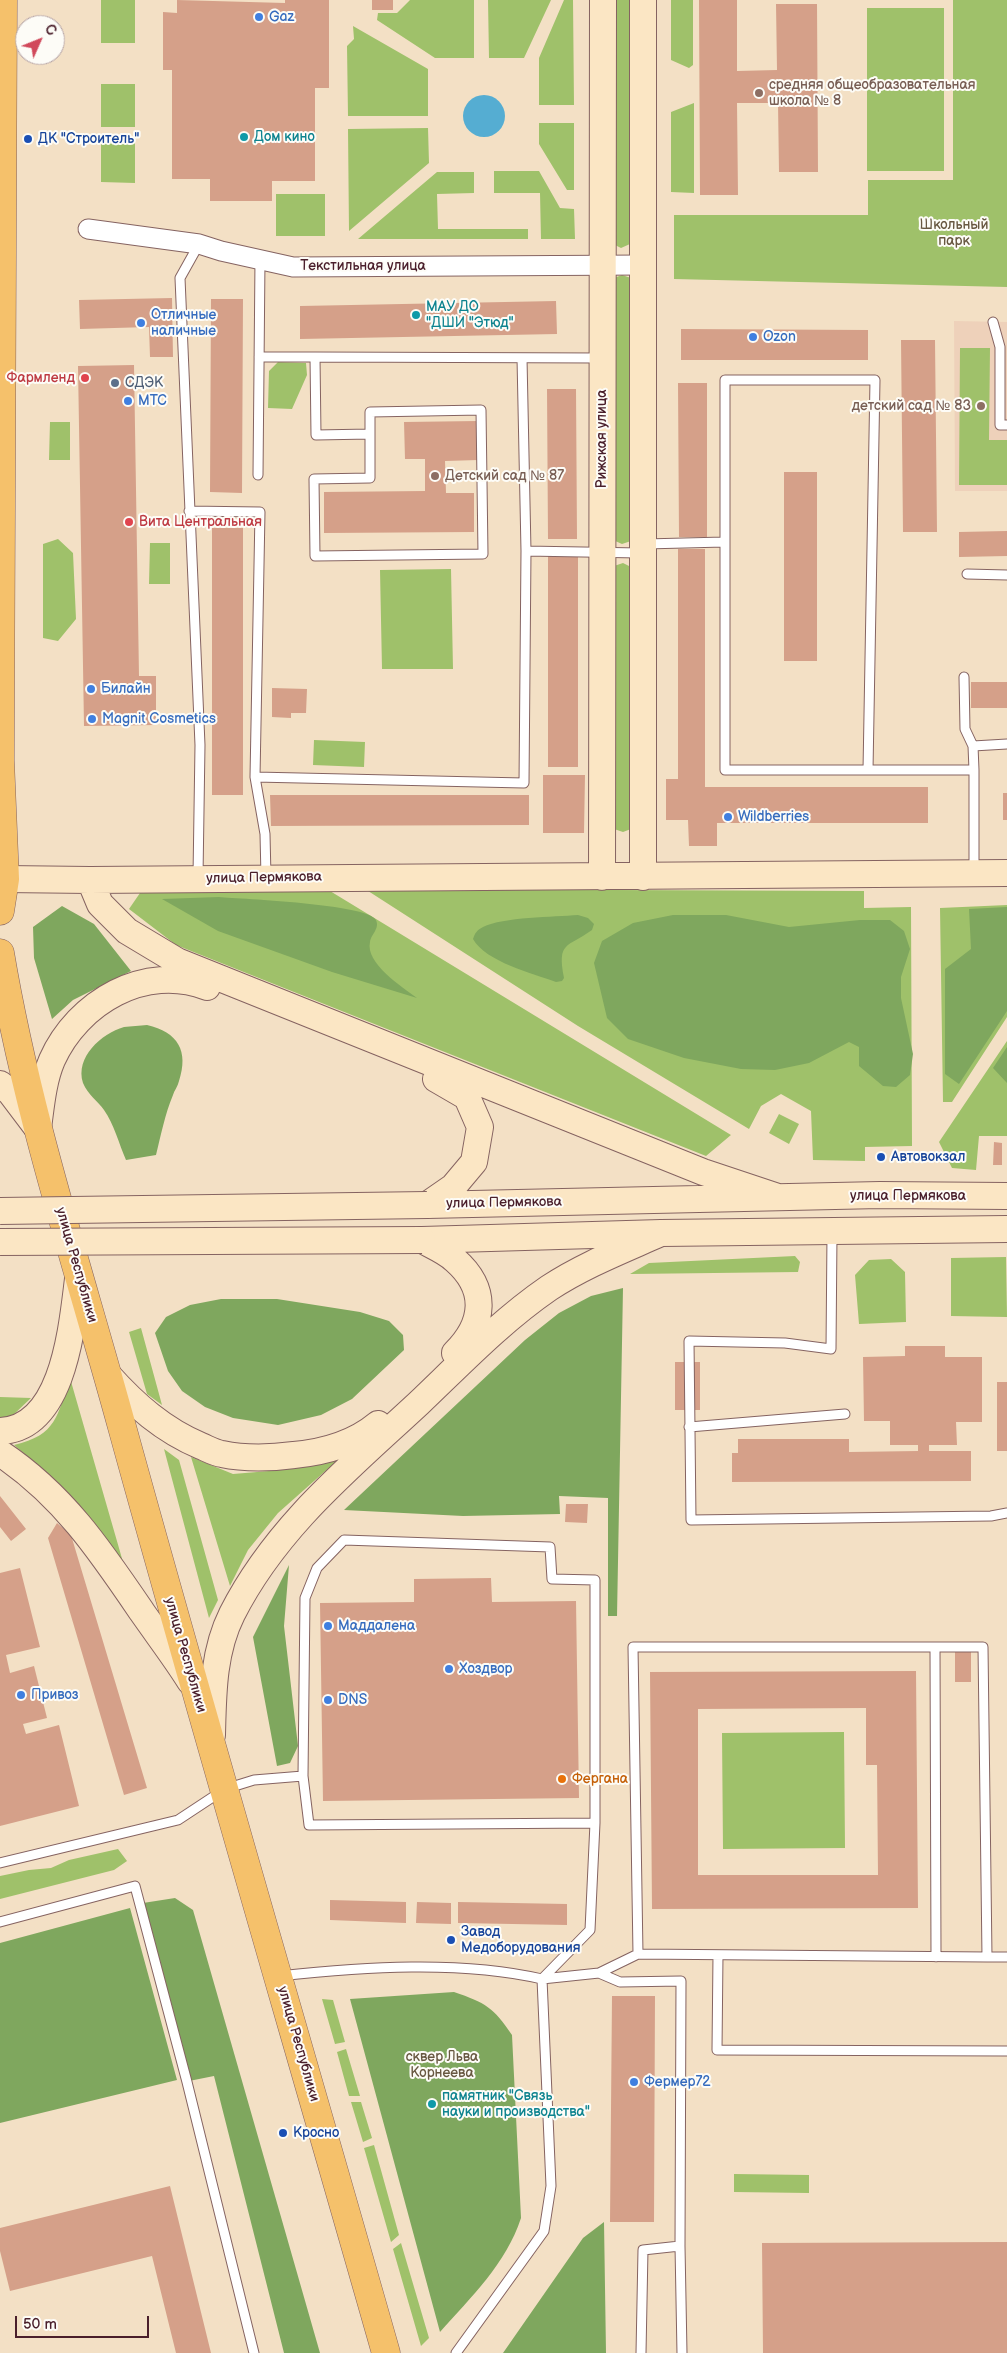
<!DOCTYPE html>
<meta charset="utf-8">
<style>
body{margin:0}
#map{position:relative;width:1007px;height:2353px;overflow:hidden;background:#f3e0c5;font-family:"Balsamiq Sans",sans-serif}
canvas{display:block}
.north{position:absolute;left:15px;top:15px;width:50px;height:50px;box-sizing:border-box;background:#fdfcf7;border:1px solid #b5a4a5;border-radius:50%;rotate:46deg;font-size:14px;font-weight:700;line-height:20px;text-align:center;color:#4a1f2b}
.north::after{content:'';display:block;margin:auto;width:18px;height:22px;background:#d1495b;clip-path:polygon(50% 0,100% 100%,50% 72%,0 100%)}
.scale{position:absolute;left:15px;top:2316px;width:134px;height:22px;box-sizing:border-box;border:2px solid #4a1f2b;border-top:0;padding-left:6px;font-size:15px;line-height:18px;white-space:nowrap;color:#4a1f2b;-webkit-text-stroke:4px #fdfcf7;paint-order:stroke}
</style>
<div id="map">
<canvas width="1007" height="2353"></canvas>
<div class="north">С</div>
<div class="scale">50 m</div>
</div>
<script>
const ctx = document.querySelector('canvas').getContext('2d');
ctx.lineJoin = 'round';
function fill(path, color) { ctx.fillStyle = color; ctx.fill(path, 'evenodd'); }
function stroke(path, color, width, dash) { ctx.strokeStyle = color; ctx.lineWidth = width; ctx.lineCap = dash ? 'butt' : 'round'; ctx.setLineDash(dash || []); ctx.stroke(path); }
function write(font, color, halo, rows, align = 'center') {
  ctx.font = font + ' "Balsamiq Sans",sans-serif'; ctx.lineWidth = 4; ctx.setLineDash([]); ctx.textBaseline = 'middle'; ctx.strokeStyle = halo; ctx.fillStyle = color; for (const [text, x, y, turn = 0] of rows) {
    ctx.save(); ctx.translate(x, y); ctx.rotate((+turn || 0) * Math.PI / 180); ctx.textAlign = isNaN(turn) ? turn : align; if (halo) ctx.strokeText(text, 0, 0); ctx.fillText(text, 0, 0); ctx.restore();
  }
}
fill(new Path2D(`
 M954 321 1007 322V491H955Z`), '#eed1ba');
fill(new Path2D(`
 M101 0H135V43H101Z
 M410 0H474V58H435L377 20 378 13H397Z
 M488 0H551L524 58H489Z
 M564 0H573L574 105H539V58Z
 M610 0H634L630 244 621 248 613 244Z
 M671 0H693V65L689 68 671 60Z
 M953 0H1007V287L674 279V215H868V180H953Z
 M867 8H944V171H867Z
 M353 26 428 69V116H348L347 46 354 39Z
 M101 84H135V127H101Z
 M694 103V193L671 192V112Z
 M539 123H574V190H567L539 144Z
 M428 128 429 163 349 231 348 129Z
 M101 138H135V183L101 182Z
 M494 171H539L560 208 574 209 575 239H541L540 193H494Z
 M437 172H474V193L437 194 438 229H528V239H358Z
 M276 194H325V236H276Z
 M622 275 631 278V541L622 544 613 540 614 278Z
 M960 348H990L989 440H1007V485H959Z
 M278 362 306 363 307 375 292 409 268 408 269 371Z
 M50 422H70V460H49Z
 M58 539 73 553 76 619 58 641 43 638V544Z
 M150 543H170V584H149Z
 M623 563 631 567V829L623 832 614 829V566Z
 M451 569 453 669H382L380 570Z
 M314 740 365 742 364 767 313 765Z
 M365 889 864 891V908L911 907 912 1146 865 1147V1161L813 1160 811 1111 781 1094 761 1106 749 1129 578 1026Z
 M330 891 731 1135 706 1156 176 945 129 909 140 893Z
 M1007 905V1017L952 1102H943L940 908Z
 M1007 1041V1136H979L976 1170 952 1168 939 1142Z
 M779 1114 799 1124 789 1144 769 1133Z
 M795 1256 800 1262 798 1272 630 1274 649 1263Z
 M1006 1257 1007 1317 951 1316V1258Z
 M891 1259 905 1272 906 1322 859 1324 855 1275 869 1260Z
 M141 1328 162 1405 147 1394 129 1332Z
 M70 1378 123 1562C88 1521 56 1479 14 1445 57 1435 57 1416 70 1378Z
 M0 1397 31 1398 10 1418 0 1420Z
 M164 1449 179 1460 218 1600 209 1618Z
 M191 1457 233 1474 269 1471 340 1458 278 1513 248 1550 230 1586Z
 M844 1732 845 1848 723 1849 722 1733Z
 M118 1849 127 1861 114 1870 0 1899V1876L29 1870 51 1868 69 1860Z
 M322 1999 333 2000 345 2042 335 2044Z
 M346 2049 360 2096H349L337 2052Z
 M351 2102H361L372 2138 363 2142Z
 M374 2145 399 2235 391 2242 364 2148Z
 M734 2174 809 2175V2193L734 2192Z
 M401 2243 429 2338 421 2346 393 2249Z`), '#9fc16a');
fill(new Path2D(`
 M219 897C242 899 368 904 376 920 380 929 371 934 370 942 365 963 402 987 417 998L332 972 218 931 162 899Z
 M62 906 94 924 131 971 73 1000 52 1019 34 958 33 927Z
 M1007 907V1011L959 1084 945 1074V969L971 949 969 909Z
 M578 915 588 918 594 924 592 930C567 948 557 941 564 978L562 981 556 982C532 973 486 962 473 939 475 933 477 930 483 927 503 917 554 917 578 915Z
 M673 915H726L789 927 860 920H890L904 931 910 949 901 977V998L913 1054 910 1075 896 1087 883 1086 859 1066V1047L849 1042 809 1063 775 1070 741 1069 684 1058 628 1039 607 1018 594 963 602 941 633 923Z
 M147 1025C178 1032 189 1051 179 1081 178 1086 174 1091 173 1095 165 1114 161 1135 156 1155L126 1160C119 1144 114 1124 104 1110 98 1101 88 1095 83 1083 75 1057 101 1034 124 1027 131 1026 140 1026 147 1025Z
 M1007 1047V1083L993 1068Z
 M623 1288 617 1616H608V1498L559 1496 560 1514 463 1516 344 1510 525 1340 559 1313 591 1296Z
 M221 1299H277L360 1312 389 1321 403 1335 404 1350 352 1399 321 1415 278 1425 233 1418 205 1407 182 1391 168 1371 155 1333 166 1317 190 1305Z
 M289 1565 284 1626 298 1746 290 1763 277 1766 253 1637Z
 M175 1898 193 1910 320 2353H284L214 2076 189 2081 143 1903Z
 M130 1908 177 2080 0 2123V1943Z
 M454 1992C486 2003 493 2007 512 2035L521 2218C506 2264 471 2297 440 2332L350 1999Z
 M604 2222 606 2353H503L583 2238Z`), '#7fa75e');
fill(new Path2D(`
 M463 116a21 21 0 1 1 42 0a21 21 0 1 1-42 0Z`), '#55add2');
fill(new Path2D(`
 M177 0 285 3V0H329V88H315V181H272V201H210V179H172V70H163V12L177 13Z
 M372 0H393V10H372Z
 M699 0H737V71L777 70 776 4H817L818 172H779L778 103H737L738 195H700Z
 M172 298 173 357H150L149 327 80 329 79 300Z
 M211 299H243L242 493 210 492Z
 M556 301 557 334 300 339V306Z
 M681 329 868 330V360H681Z
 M901 340H935L937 532H903Z
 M134 365 139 676H156V725L84 726 78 366Z
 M678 383H707V537H679Z
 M547 389H576L577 539H548Z
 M478 421V460L445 461 446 493H474V532L324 533V492L425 491V459H405L404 422Z
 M784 472H817V661H784Z
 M212 528H243V795H212Z
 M1007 531V556L959 557V532Z
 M678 549H705V787H928V823H717V846H689L688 820H666V779H678Z
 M548 556H578V767H548Z
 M971 682H1007V708H971Z
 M272 688 307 689 306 713H291V718L272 717Z
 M543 775H585L584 833H543Z
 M1003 793H1007V820H1003Z
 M270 795H529V825L271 826Z
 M994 1142 1002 1143V1165H993Z
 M905 1346H945V1357H982V1422H956L957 1445H929V1451H971V1481L732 1482V1453H738V1439H849V1452L918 1451V1445H890V1421H864L863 1357 905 1356Z
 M675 1362H700V1410H675Z
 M997 1382H1007V1451H997Z
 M0 1496 26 1529 11 1541 0 1527Z
 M566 1504H588L587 1523 565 1522Z
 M57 1523 71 1535 147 1788 124 1795 48 1538Z
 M20 1568 40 1647 6 1655 10 1673 34 1666 47 1718 23 1724 26 1734 59 1725 79 1806 0 1826V1573Z
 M491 1578 492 1602 576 1601 579 1798 323 1801 320 1603 414 1602V1579Z
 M955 1652H971V1682H955Z
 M916 1671 918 1908 652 1909 650 1672ZM866 1708V1765H877L878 1875H698V1709Z
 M330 1900 406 1902V1923L330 1920Z
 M417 1902 451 1903V1924L416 1923Z
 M458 1902 567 1904V1925L458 1923Z
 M612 1996H655L654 2222H610Z
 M170 2186 211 2353H176L152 2256 10 2291 0 2251V2228Z
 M1007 2242V2353H763L762 2243Z`), '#d5a089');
const lane = new Path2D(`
 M993 322 1000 347V425H1007
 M259 357H315L316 435 370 434V412L481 410 483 554 315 556 314 479 370 478V434
 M315 357 600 358
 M258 475 260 260
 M189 511 260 512 255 777 265 834 266 877
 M645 544 724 542
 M526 551 640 553
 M967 574 1007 575
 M964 677 965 729 973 746
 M868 770 875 380H725V770H974V871
 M974 770 973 746 1007 744
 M255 777 524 783 526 551 522 358
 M198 876 200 745 180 278 199 244
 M832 1234 831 1349 785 1343 689 1341 691 1520 991 1516 1007 1513
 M689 1427 845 1414
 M935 1648 936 1957
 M0 1863 178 1820 225 1789 254 1780 303 1776
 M0 1922 135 1886 187 2082 254 2353
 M718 1955 717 2050 1007 2051
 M987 1957H1007
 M599 1973 638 1954 987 1957 983 1647H633L638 1954
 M279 1976C363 1967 460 1960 542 1979L551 2186 544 2231 456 2353
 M542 1979 590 1930 595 1823V1580L552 1579 550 1547 344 1540 317 1568 305 1598 303 1776 309 1825 595 1823
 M542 1979 599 1973 620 1982 681 1981 680 2246 643 2250 641 2353
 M680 2246 682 2353`);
const street = new Path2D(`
 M88 229 199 244 221 251 293 267 643 265`);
const secondary = new Path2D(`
 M643 0V877
 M602 877 603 0
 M5 879 90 880 1007 873
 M90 880 100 904 127 931 177 961 703 1172 778 1197
 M0 1084 10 1092 38 1129
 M38 1128C41 1106 43 1081 52 1060 78 1002 145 963 207 987
 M427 1205 453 1187 474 1162 480 1127 467 1097 436 1079
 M427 1205 880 1195 1007 1196
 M422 1240 661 1233 1007 1229
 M422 1240C433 1246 447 1252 455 1260 488 1289 485 1323 455 1353
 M108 1375C135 1405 163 1430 201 1446 208 1449 215 1453 222 1454 246 1459 271 1458 294 1455 326 1452 354 1444 378 1424
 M0 1431C64 1429 72 1326 78 1279
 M0 1453C63 1495 100 1550 142 1612 158 1635 175 1657 190 1681
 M212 1735C213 1694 213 1652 232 1614 276 1527 349 1468 419 1403 461 1363 501 1321 549 1288 584 1265 623 1250 661 1233`);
const primary = new Path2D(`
 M0 911 5 879 0 760 3 0
 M0 953C27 1114 79 1270 122 1427 207 1736 298 2044 386 2353`);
stroke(lane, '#856361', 11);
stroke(street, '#856361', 21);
stroke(secondary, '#856361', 28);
stroke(primary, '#856361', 29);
stroke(lane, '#fff', 9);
stroke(street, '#fff', 19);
stroke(secondary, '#fbe6c4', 26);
stroke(primary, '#f5c16b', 28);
const secondaryBridge = new Path2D(`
 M0 1211 427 1205
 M0 1242 422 1240`);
stroke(secondaryBridge, '#856361', 28, []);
stroke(secondaryBridge, '#fbe6c4', 26);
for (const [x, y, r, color] of [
 [259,17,5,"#3f7fe0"],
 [759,93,5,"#8d6e63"],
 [244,137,5,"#0f9aa8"],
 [28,139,5,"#1a4fb4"],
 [416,315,5,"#0f9aa8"],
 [141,323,5,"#3f7fe0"],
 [753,337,5,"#3f7fe0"],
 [85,378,5,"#e0444e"],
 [115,383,5,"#5c6f8a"],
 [128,401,5,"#3f7fe0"],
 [981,406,5,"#8d6e63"],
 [435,476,5,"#8d6e63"],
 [129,522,5,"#e0444e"],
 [91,689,5,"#3f7fe0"],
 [92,719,5,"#3f7fe0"],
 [728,817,5,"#3f7fe0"],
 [881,1157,5,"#1a4fb4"],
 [328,1626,5,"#3f7fe0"],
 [449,1669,5,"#3f7fe0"],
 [21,1695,5,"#3f7fe0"],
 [328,1700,5,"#3f7fe0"],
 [562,1779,5,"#e8710a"],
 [451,1940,5,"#1a4fb4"],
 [634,2082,5,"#3f7fe0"],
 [432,2104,5,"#0f9aa8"],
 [283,2133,5,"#1a4fb4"]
]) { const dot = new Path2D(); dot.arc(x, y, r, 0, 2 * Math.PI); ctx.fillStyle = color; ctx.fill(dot); stroke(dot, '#fdfcf7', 2); }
write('14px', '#366cbe', '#fdfcf7', [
 ["Gaz",269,17],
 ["Отличные",151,315],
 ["наличные",151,331],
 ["Ozon",763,337],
 ["МТС",138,401],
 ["Билайн",101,689],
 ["Magnit Cosmetics",102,719],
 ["Wildberries",738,817],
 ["Маддалена",338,1626],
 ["Хоздвор",459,1669],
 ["Привоз",31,1695],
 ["DNS",338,1700],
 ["Фермер72",644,2082]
], 'left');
write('14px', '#785e54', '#fdfcf7', [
 ["средняя общеобразовательная",769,85],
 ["школа № 8",769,101],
 ["детский сад № 83",971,406,"right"],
 ["Детский сад № 87",445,476]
], 'left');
write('14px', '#0d838f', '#fdfcf7', [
 ["Дом кино",254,137],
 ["МАУ ДО",426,307],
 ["\"ДШИ \"Этюд\"",426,323],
 ["памятник \"Связь",442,2096],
 ["науки и производства\"",442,2112]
], 'left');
write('14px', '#164399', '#fdfcf7', [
 ["ДК \"Строитель\"",38,139],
 ["Автовокзал",891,1157],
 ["Завод",461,1932],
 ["Медоборудования",461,1948],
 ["Кросно",293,2133]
], 'left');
write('14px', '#685841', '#fdfcf7', [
 ["Школьный",954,225],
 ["парк",954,241],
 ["сквер Льва",442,2057],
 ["Корнеева",442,2073]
]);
write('14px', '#4a1f2b', '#fdfcf7', [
 ["Текстильная улица",363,266],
 ["Рижская улица",602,439,-90],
 ["улица Пермякова",264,878,-1],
 ["улица Пермякова",908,1196],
 ["улица Пермякова",504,1203,-1],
 ["улица Республики",76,1265,74],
 ["улица Республики",185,1655,74],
 ["улица Республики",298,2044,74]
]);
write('14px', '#be3a42', '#fdfcf7', [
 ["Фармленд",75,378],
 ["Вита Центральная",139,522,"left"]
], 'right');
write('14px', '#4e5e75', '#fdfcf7', [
 ["СДЭК",125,383]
], 'left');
write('14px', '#c56008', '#fdfcf7', [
 ["Фергана",572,1779]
], 'left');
</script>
